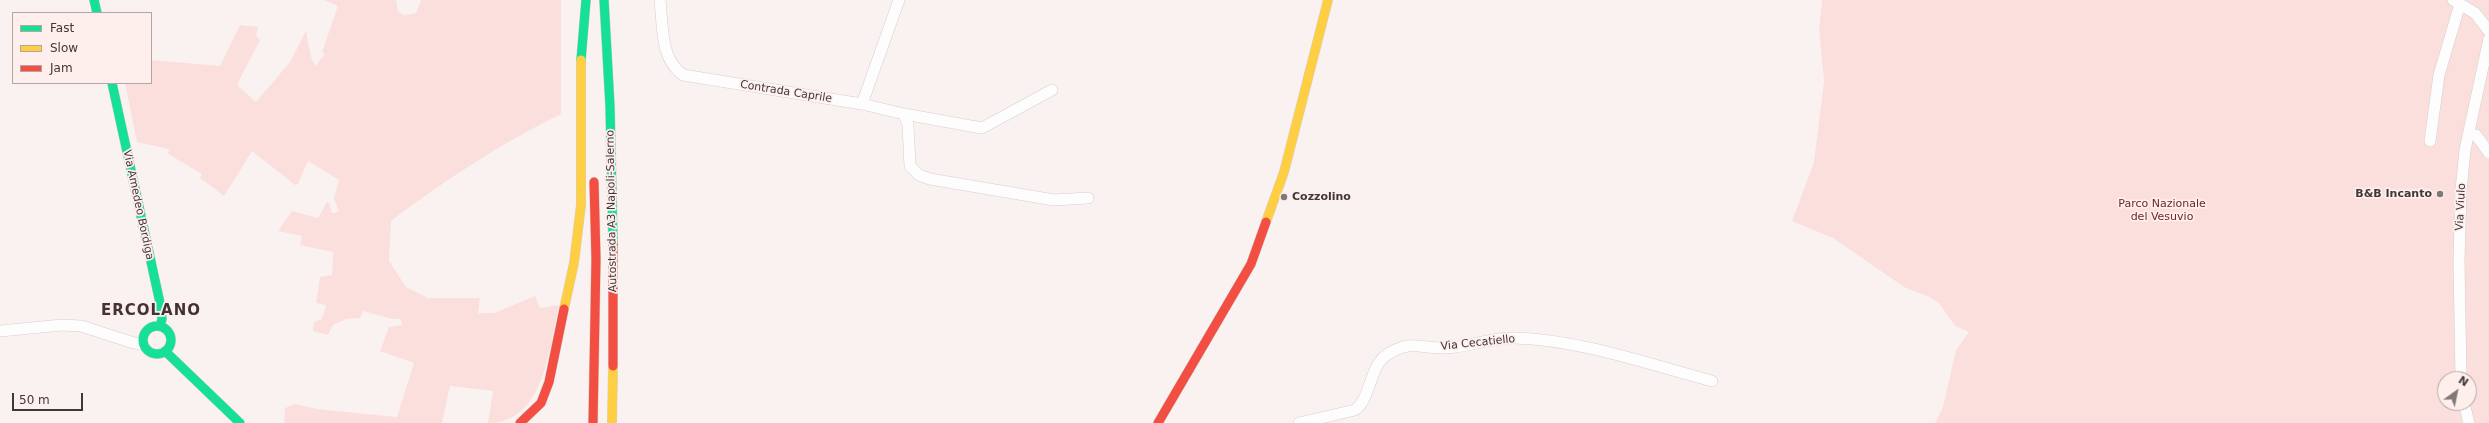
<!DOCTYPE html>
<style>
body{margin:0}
#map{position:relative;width:2489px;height:423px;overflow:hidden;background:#faf2f1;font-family:"DejaVu Sans",sans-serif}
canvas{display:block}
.legend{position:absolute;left:12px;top:12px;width:140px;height:72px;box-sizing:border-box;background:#feefed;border:1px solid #b2a6a4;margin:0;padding:5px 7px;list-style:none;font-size:12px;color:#3f3837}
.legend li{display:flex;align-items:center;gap:8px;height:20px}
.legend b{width:20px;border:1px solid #b2a6a4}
.north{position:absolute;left:2437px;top:371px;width:40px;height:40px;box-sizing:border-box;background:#feefed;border:1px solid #b2a6a4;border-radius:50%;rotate:33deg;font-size:11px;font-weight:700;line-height:16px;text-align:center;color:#3f3837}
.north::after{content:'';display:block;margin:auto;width:14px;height:18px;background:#807978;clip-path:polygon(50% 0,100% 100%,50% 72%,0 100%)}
.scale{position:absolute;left:12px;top:393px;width:71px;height:18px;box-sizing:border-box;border:2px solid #3f3837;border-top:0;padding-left:5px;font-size:12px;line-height:14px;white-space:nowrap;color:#3f3837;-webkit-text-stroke:3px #feefed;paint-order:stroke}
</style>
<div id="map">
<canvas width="2489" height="423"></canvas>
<ul class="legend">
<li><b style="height:5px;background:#16e098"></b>Fast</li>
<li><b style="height:5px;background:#ffcf43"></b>Slow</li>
<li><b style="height:5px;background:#f24e42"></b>Jam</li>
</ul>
<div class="north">N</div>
<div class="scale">50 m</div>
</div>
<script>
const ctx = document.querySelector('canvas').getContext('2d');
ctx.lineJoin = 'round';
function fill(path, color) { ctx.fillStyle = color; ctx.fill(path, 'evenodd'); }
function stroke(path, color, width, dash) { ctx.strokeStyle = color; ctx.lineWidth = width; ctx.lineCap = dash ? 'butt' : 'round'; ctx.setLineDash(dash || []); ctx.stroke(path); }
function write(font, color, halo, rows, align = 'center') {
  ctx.font = font + ' "DejaVu Sans",sans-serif'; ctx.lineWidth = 3.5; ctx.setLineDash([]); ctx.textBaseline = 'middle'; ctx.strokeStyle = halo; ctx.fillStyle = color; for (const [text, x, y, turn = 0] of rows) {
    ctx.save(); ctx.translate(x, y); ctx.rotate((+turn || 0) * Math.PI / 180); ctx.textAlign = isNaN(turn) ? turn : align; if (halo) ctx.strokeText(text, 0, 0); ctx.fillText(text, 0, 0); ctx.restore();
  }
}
fill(new Path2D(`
 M324 0H396L398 12 404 15 416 13 421 0H561V114C500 144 445 180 391 221L389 261 406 287 428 298H480L478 313H494L535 296 540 308 559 305C549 347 545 423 488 423L493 391 450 386 442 423H284L285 408 295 404 317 409 397 417 414 363 380 351 389 327 402 325 401 319H392L363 311 360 318 346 319 333 325 328 335 313 331 314 322 322 319 326 305 316 303 320 277 332 275 333 252 300 245 302 236 278 231 292 211 318 218 327 202 329 203 332 213 339 212 334 198 339 180 308 161 298 184 295 185 252 151 224 196 200 178 202 174 168 154 169 149 137 142 125 83H151V60L220 66 240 25 258 27 256 36 260 40 237 85 256 102 290 62 306 31 311 57 315 66 325 54 322 52 338 6Z
 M1822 0H2489V423H1935L1943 407 1956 350 1969 332 1955 326 1939 303 1929 297 1904 287 1833 238 1792 221 1814 162 1824 81 1819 31ZM2445 379H2469V403H2445Z`), '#fbdfdc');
const street = new Path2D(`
 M660 0C663 26 660 59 683 75L862 104 899 0
 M2453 0 2475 13 2489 31
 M862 104 904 114 982 128 1052 90
 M904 114 908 125 910 166 919 175 930 179 1054 200 1088 198
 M2476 135 2489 153
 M2430 141 2439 75 2460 4
 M0 331 62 325 81 326 134 343 143 344
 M2461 379 2459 261 2461 190 2465 150 2489 39
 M2464 403 2469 423
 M1299 423 1355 410C1372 397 1369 365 1388 354 1412 339 1421 349 1446 348 1469 347 1492 337 1515 338 1581 340 1648 364 1712 381`);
const fast = new Path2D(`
 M94 0 97 13
 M604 0 610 106 613 243
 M581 60 586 0
 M112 83 160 303 162 319 160 326
 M143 340a14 14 0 1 1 28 0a14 14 0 1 1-28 0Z
 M165 351 240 423`);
const slow = new Path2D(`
 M1266 222 1284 172 1328 0
 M564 309 574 263 581 205V60
 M612 423 613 366`);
const jam = new Path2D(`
 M613 366V243
 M520 423 541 403 549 382 564 309
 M593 423 596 259 594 182
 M1158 423 1251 264 1266 222`);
stroke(street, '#d5cecd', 12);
stroke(fast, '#d5cecd', 10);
stroke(slow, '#d5cecd', 10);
stroke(jam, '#d5cecd', 10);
stroke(street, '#fefdfd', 11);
stroke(fast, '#16e098', 9);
stroke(slow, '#ffcf43', 9);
stroke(jam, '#f24e42', 9);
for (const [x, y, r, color] of [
 [2440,194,4,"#807978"],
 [1284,197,4,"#807978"]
]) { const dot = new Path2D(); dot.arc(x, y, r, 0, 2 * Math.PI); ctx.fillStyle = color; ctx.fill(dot); stroke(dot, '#feefed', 1.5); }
write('11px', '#3f3837', '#feefed', [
 ["Contrada Caprile",786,92,9],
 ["Via Amedeo Bordiga",138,205,78],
 ["Via Viulo",2461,207,-87],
 ["Autostrada A3 Napoli-Salerno",612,211,-91],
 ["Via Cecatiello",1478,343,-6]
]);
write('bold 11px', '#3f3837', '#feefed', [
 ["B&B Incanto",2432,194],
 ["Cozzolino",1292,197,"left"]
], 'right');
write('11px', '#712621', '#feefed', [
 ["Parco Nazionale",2162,204],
 ["del Vesuvio",2162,217]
]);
ctx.letterSpacing = '1px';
write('bold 15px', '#403331', '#feefed', [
 ["ERCOLANO",151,311]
]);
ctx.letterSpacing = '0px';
</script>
